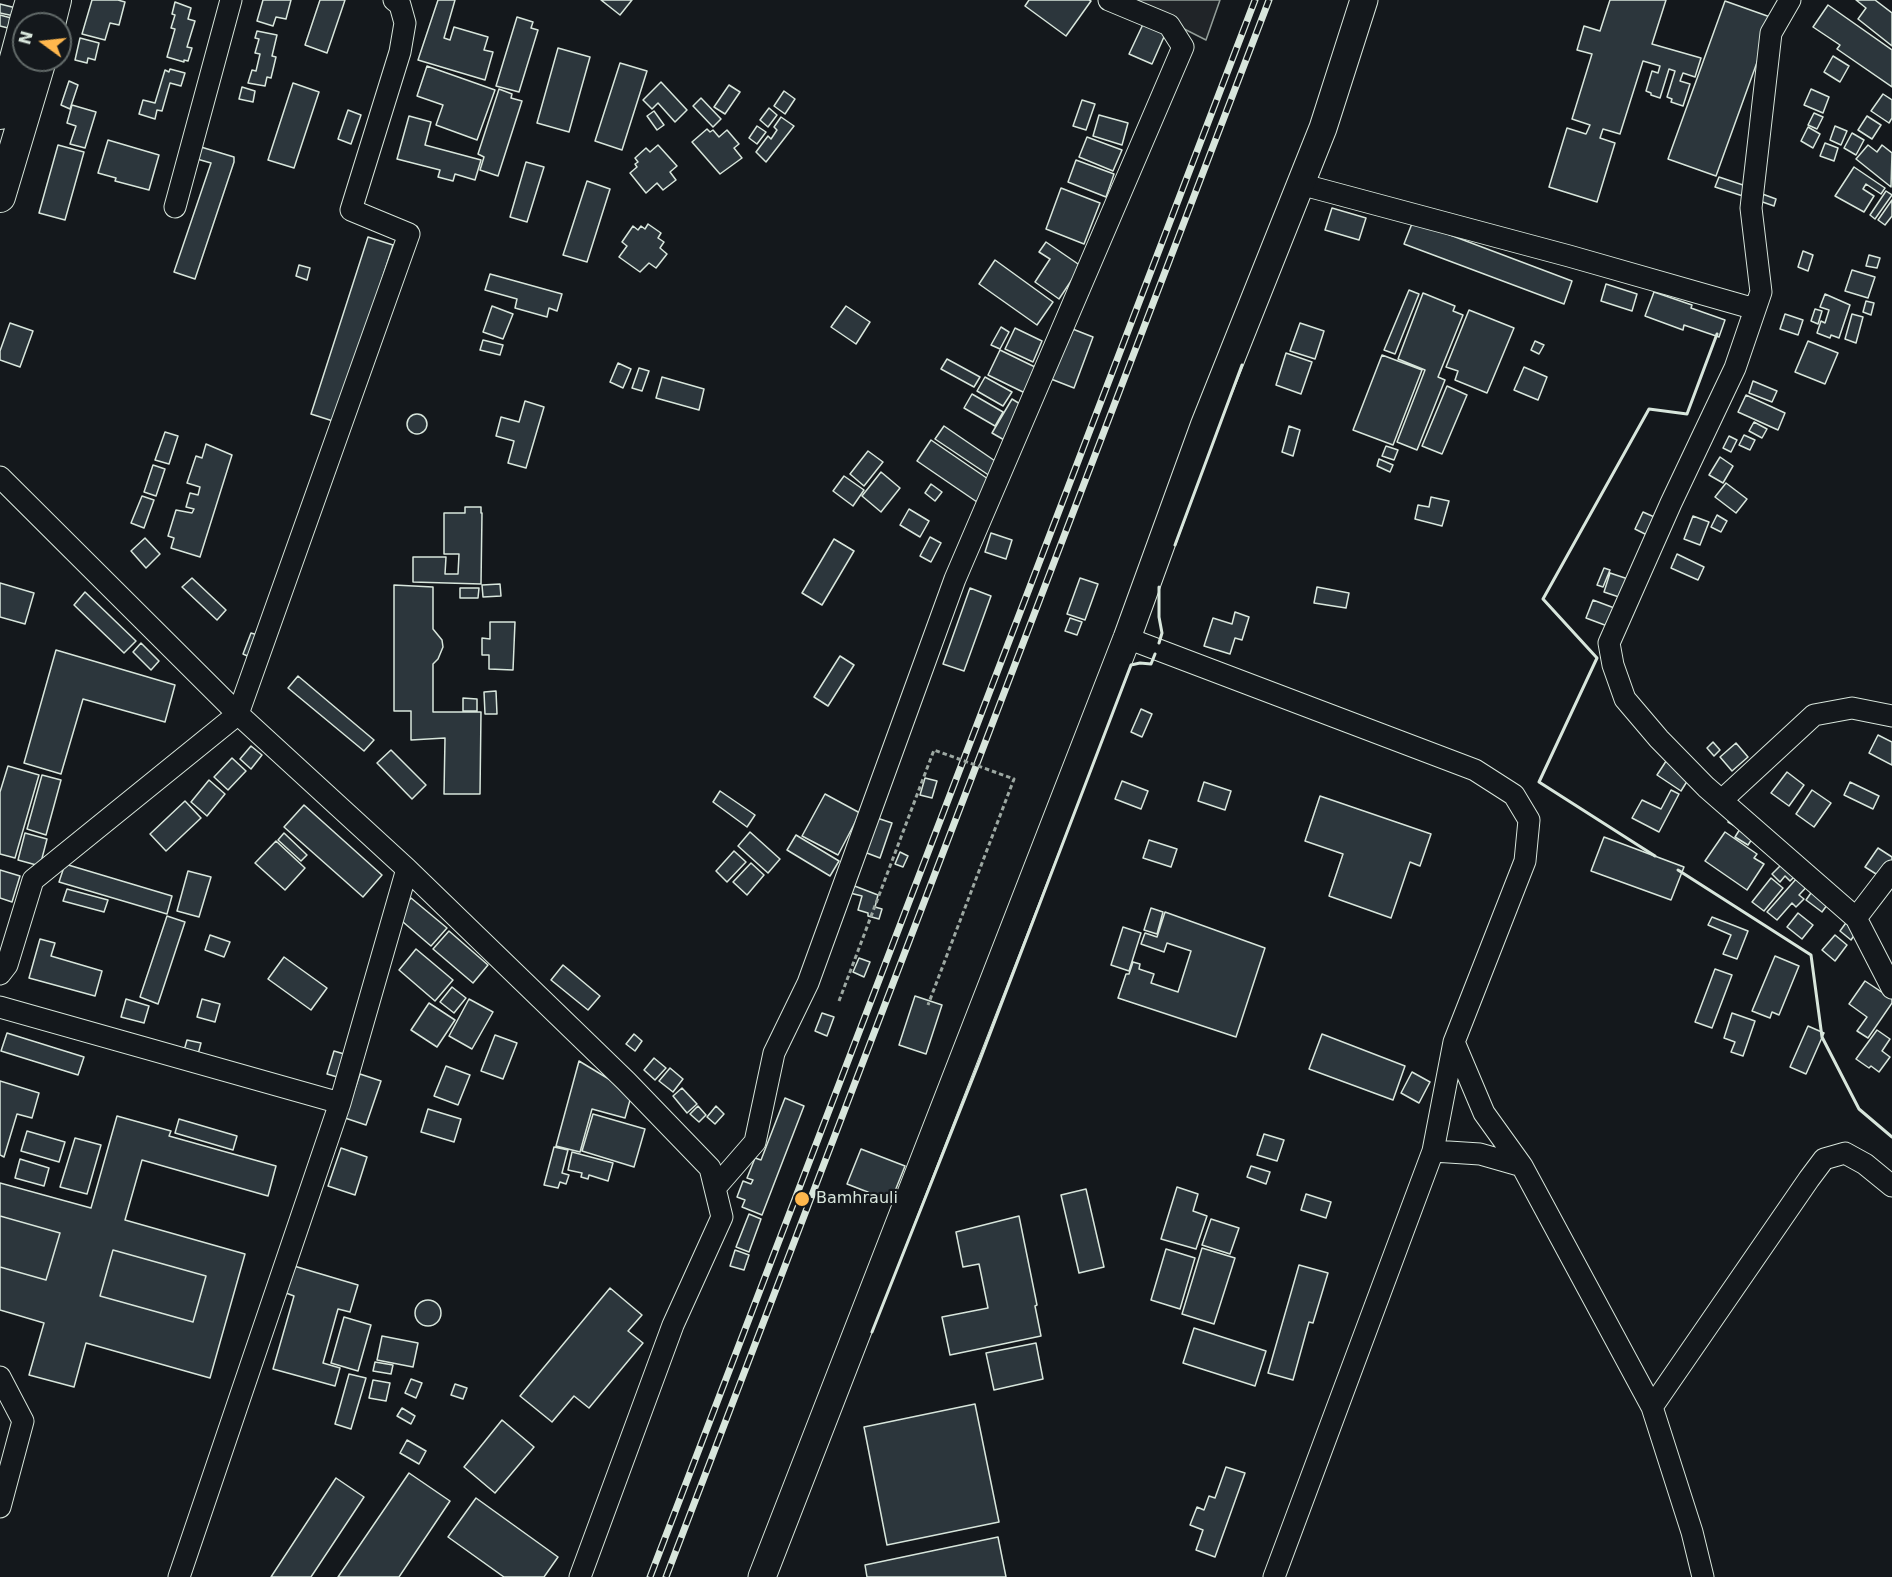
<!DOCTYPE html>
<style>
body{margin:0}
#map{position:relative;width:1892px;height:1577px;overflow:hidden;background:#14181c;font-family:"DejaVu Sans",sans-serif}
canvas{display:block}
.north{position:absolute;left:12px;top:12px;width:60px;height:60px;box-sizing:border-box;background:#14181c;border:2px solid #626a69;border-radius:50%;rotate:285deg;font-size:16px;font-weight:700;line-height:24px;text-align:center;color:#d8e6dc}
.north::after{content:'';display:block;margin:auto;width:21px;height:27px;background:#ffb74d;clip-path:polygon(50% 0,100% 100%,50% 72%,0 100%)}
</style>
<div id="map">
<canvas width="1892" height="1577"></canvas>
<div class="north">N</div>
</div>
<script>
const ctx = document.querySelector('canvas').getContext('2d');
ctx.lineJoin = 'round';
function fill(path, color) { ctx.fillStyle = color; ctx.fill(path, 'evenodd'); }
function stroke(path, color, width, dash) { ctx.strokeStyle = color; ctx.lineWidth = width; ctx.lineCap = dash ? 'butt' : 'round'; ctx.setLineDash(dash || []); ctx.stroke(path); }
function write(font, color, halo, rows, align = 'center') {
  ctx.font = font + ' "DejaVu Sans",sans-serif'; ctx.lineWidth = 4.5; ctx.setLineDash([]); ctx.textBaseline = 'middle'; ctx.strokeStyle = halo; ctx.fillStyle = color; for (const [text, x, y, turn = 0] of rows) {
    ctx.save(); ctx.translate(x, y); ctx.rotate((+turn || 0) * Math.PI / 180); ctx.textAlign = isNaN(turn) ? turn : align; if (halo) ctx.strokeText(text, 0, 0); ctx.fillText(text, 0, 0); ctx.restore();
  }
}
const green = new Path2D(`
 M1127 0H1220L1206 40Z`);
fill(green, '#202428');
stroke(green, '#939e99', 1.5);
const building = new Path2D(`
 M92 0H118L125 2 119 25 110 23 105 40 82 34Z
 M263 0H291L286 19 276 17 273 26 257 21Z
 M320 0H345L327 53 305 45Z
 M438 0H455L444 38 450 40 454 27 488 37 484 50 493 52 485 80 418 60Z
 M601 0H632L620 15Z
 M1029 0H1089L1091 1 1066 36 1025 6Z
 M1610 0H1666L1652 44 1701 58 1695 77 1683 73 1680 81 1690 84 1683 106 1671 102 1672 99 1667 97 1675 71 1669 69 1660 98 1651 95V93L1646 91 1652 71 1658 73 1660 66 1643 61 1620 134 1603 129 1600 138 1615 143 1597 202 1549 187 1567 128 1586 134 1590 125 1572 119 1592 54 1577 50 1584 26 1600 31Z
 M1856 0H1875L1892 13V46L1858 19 1866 8Z
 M1725 1 1773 18 1716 176 1668 159Z
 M175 2 191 8 188 19 195 21 187 47 192 48 188 61 184 60V62L167 57 175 29 171 28 175 15 172 14Z
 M0 4 16 8 14 16 0 13Z
 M1828 5 1892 50V87L1837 49 1840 45 1813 27Z
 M0 15 11 18 8 28 0 26Z
 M517 17 533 22 531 28 538 30 519 92 496 86Z
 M1145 20 1167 30 1152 64 1129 54Z
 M257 31 277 35 272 56 276 57 271 78 267 77 265 86 248 83 252 70 256 71 260 54 255 53 259 39 255 38Z
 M80 38 99 43 95 60 88 58 87 63 75 60Z
 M558 48 590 57 569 132 537 123Z
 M1833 56 1849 66 1840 82 1824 72Z
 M620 63 647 71 622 150 595 141Z
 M427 66 495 90 477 140 436 125 443 105 417 96Z
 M170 69 185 73 181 86 170 83 162 111 157 110 155 119 139 114 143 100 155 103 165 70 169 72Z
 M69 81 78 85 70 109 61 105Z
 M661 82 687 110 675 122 658 103 652 109 643 100Z
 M293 83 319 92 294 168 268 160Z
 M729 85 740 92 725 114 714 107Z
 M242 87 255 91 253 102 239 99Z
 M499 89 512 94 511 98 522 101 498 176 480 170 484 157 478 154Z
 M1811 89 1829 97 1823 113 1804 105Z
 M784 91 795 99 785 114 774 106Z
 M1883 94 1892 100V118L1889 123 1871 111Z
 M701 98 721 119 713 127 693 106Z
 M1082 100 1095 104 1086 130 1073 126Z
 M72 105 96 112 85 148 70 144 76 126 67 123Z
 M769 108 777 115 768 127 760 120Z
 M348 110 361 115 351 144 338 139Z
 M654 111 664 125 657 130 647 116Z
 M1814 113 1823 117 1817 129 1808 125Z
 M1099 115 1128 123 1122 145 1093 136Z
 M409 116 431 122 425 145 481 160 475 180 455 174 453 181 438 177 440 170 397 159Z
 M1867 116 1881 125 1872 139 1858 130Z
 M781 117 794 126 766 162 756 152 768 136 771 139 777 130 774 127Z
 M757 126 766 132 757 144 749 138Z
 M1835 126 1847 131 1841 145 1830 140Z
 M1808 127 1820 134 1813 148 1801 141Z
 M707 129 710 132 713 130 719 137 727 130 739 144 734 148 742 158 720 174 692 142Z
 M1852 133 1864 140 1856 155 1844 148Z
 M1087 137 1122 150 1113 171 1079 157Z
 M108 140 159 155 149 190 115 181 116 178 98 173Z
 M1825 143 1838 148 1834 161 1820 156Z
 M58 145 84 152 65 220 39 213Z
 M658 145 677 166 670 172 676 180 663 190 657 183 646 193 630 173 637 167 635 164 638 162 635 158 646 148 650 152Z
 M1868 145 1877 152 1882 145 1892 153 1891 187 1856 159Z
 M201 147 234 157V162L195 279 174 272 211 163 197 159Z
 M1076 160 1114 174 1106 197 1068 182Z
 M526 162 544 167 527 222 510 217Z
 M1854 167 1885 188 1881 194 1866 184 1863 189 1874 196 1864 212 1835 196Z
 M1719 177 1752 188 1749 198 1715 187Z
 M587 181 610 189 587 262 563 255Z
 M1061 188 1100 203 1084 244 1046 229Z
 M1886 191 1892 195 1875 219 1870 215Z
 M1757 192 1776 199 1774 206 1754 199Z
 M1892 200V216L1885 225 1878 220Z
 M1332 208 1366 218 1359 240 1325 230Z
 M1413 221 1572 281 1564 304 1404 244Z
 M648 224 661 233 658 238 664 242 660 248 667 254 656 268 649 263 640 272 619 257 627 246 622 242 633 226 638 230 641 226 645 229Z
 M368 237 393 245 336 422 311 414Z
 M1046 242 1081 266 1059 299 1035 282 1050 259 1039 252Z
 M1803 251 1813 255 1808 271 1798 267Z
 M1869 255 1880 258 1877 268 1866 266Z
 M995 260 1053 302 1037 325 979 284Z
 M299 265 310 268 307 280 296 276Z
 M1852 270 1875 277 1868 298 1845 291Z
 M490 274 562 294 557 311 549 308 547 317 515 308 517 299 485 290Z
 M1606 284 1637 294 1632 311 1601 301Z
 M1409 290 1419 294 1395 354 1384 350Z
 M1654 292 1692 305 1691 308 1725 320 1719 337 1684 325 1683 330 1645 316Z
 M1423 293 1455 306 1453 311 1463 315 1438 377 1445 380 1417 450 1397 442 1425 370 1398 359Z
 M1825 294 1850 305 1839 338 1831 335 1830 338 1817 333 1821 321 1825 323 1829 310 1820 307Z
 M1866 301 1874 303 1871 315 1863 312Z
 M492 306 513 314 503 339 483 332Z
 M846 306 870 322 856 344 831 327Z
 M1815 309 1822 311 1818 324 1811 321Z
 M1469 310 1514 328 1487 393 1455 380 1458 371 1446 367Z
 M1785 314 1803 320 1798 335 1780 329Z
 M1852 314 1863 317 1856 343 1845 339Z
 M10 323 33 331 20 367 0 360V351Z
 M1300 323 1324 331 1315 359 1290 351Z
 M1001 327 1009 332 1000 349 991 345Z
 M1015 328 1042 341 1033 362 1005 349Z
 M1070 328 1093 337 1074 388 1051 379Z
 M483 340 503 345 500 355 480 350Z
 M1535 341 1544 345 1539 354 1531 350Z
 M1808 341 1838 353 1825 384 1795 372Z
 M1000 350 1037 368 1025 393 988 375Z
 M1286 353 1312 362 1301 394 1276 385Z
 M1382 355 1422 370 1393 445 1353 430Z
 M947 359 980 377 974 387 941 369Z
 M618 363 631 369 623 388 610 382Z
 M1524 367 1547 377 1538 400 1514 390Z
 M639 368 649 371 642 391 632 388Z
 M662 377 704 389 699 410 656 398Z
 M985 377 1012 392 1003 406 977 391Z
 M1753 381 1777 391 1772 402 1749 393Z
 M1447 386 1467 395 1442 454 1422 446Z
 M972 394 1003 412 995 426 964 408Z
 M1746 395 1785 413 1778 430 1738 412Z
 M1012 399 1025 407 1006 441 992 433Z
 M525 401 544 407 526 468 508 463 514 441 496 436 501 417 519 422Z
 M407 424a10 10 0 1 1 20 0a10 10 0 1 1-20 0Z
 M1754 422 1767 429 1762 438 1749 431Z
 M944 426 998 463 990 476 935 439Z
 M1289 426 1300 430 1293 456 1282 452Z
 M165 432 178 436 169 464 155 460Z
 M1744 435 1755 440 1750 450 1739 445Z
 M1729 436 1737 440 1731 452 1723 448Z
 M931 440 991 481 977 502 917 461Z
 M206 444 232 455 200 557 171 548 174 538 168 536 176 510 192 513 194 509 186 507 190 493 198 495 200 487 187 483 196 456 202 458Z
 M1386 446 1398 450 1394 460 1382 456Z
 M868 451 883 462 864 486 850 474Z
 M1720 457 1733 466 1723 483 1709 475Z
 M1379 459 1393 465 1390 472 1377 466Z
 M153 465 165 469 156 496 144 492Z
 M881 472 900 488 881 512 862 496Z
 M844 476 864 490 853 506 833 491Z
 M1726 483 1747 499 1736 513 1715 497Z
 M931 484 942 492 935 501 925 493Z
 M142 496 154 500 144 528 131 523Z
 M1431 497 1449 501 1442 526 1415 519 1418 505 1429 507Z
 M465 507H481V513H482L481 584 413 582V557H446L445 574H458L459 554H444V513H465Z
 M909 509 929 521 920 537 900 525Z
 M1643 512 1670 524 1661 542 1635 529Z
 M1717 515 1727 521 1721 532 1711 527Z
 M1693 516 1709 522 1700 545 1684 539Z
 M991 533 1012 540 1006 559 985 552Z
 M930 537 941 543 931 562 920 556Z
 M145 538 160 554 146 568 131 551Z
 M834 539 854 551 822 605 802 593Z
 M1677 554 1704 567 1698 580 1671 568Z
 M1604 568 1610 570 1603 587 1597 585Z
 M1610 573 1634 581 1628 600 1604 592Z
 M192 578 226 610 217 620 182 587Z
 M1080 578 1098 584 1085 620 1067 614Z
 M0 583 34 593 25 624 0 617Z
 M500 584 501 596 483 597 482 585Z
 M394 585 433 587V629L442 640 443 647 438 659 433 664V712H481L480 794H444L445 738 411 740V711H394Z
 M1317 587 1349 593 1346 608 1314 603Z
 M460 588H479L478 598H460Z
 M970 588 991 596 964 671 943 664Z
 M85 592 136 641 124 653 74 605Z
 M1593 600 1617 609 1610 627 1586 618Z
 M1235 612 1249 617 1242 640 1235 638 1230 654 1204 646 1213 618 1232 624Z
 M1070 618 1082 622 1077 635 1065 631Z
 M490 622H515L513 670 489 669V655H482V638L490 639Z
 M251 633 261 636 252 658 243 654Z
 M141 643 159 661 151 670 133 652Z
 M56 650 175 685 165 722 83 699 61 774 24 763Z
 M840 656 854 665 828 706 814 697Z
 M298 676 374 740 364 751 288 688Z
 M496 691 497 714H485L484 692Z
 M463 698 477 699V711H463Z
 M1141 709 1152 714 1142 737 1131 732Z
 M1878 735 1892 742V765L1869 753Z
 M1713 742 1720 750 1714 756 1707 748Z
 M1736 743 1748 757 1732 771 1720 757Z
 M251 746 262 755 251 769 240 759Z
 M391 750 426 785 412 799 377 763Z
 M1672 752 1696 767 1681 791 1657 775Z
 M232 758 246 771 228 790 214 777Z
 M8 766 39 775 15 858 0 854V792Z
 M1787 772 1804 785 1789 806 1771 793Z
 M42 775 61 780 46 835 27 829Z
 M925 778 937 781 932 798 920 795Z
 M209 780 225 794 207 816 191 802Z
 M1122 781 1148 791 1141 809 1115 799Z
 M1204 782 1231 791 1225 810 1198 801Z
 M1850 782 1879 796 1873 809 1844 795Z
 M1671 790 1679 794 1659 832 1632 818 1642 800 1661 809Z
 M1812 790 1831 803 1814 827 1796 814Z
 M720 791 755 815 747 827 713 802Z
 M825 794 860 813 838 855 802 836Z
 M1320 796 1431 834 1420 866 1410 862 1391 918 1329 896 1343 854 1305 841Z
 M185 801 201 818 166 851 150 834Z
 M304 805 382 875 363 897 284 827Z
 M1737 808 1758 830 1748 845 1735 837 1740 829 1728 822Z
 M871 816 892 823 880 858 859 850Z
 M750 832 780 859 768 873 738 846Z
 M1725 832 1757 854 1754 858 1764 864 1747 890 1705 861Z
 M25 833 47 839 40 866 18 860Z
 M284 833 307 855 301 861 278 840Z
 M796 835 839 861 830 876 787 850Z
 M1604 837 1684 867 1671 900 1591 871Z
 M1149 840 1177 849 1171 867 1143 858Z
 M276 841 305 868 285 890 255 863Z
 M1878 848 1892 857V884L1865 867Z
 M734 851 746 862 727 882 716 871Z
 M900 852 908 856 903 867 895 864Z
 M1792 854 1805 866 1790 881 1785 876 1780 882 1772 874Z
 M751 863 764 875 747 895 733 882Z
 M65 864 172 896 167 914 59 882Z
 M0 870 20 876 12 902 0 898Z
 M1804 870 1814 879 1799 895 1804 899 1796 907 1792 903 1777 920 1767 912Z
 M188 871 211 877 199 917 177 911Z
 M1771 878 1783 888 1764 911 1752 902Z
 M1818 883 1835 894 1822 912 1806 900Z
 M852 885 878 895 875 907 882 909 879 919 868 916V913L858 910 862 896 850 893Z
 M67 889 108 900 104 912 63 901Z
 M411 898 447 928 431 946 396 916Z
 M1151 908 1163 912 1157 934 1144 930Z
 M1165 912 1265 948 1236 1037 1118 998 1126 974H1129L1133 962 1140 964 1139 969 1154 974 1151 983 1178 992 1191 951 1167 943 1164 952 1141 944 1145 933 1157 937Z
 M1798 913 1813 925 1802 939 1787 927Z
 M167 916 185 922 158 1004 140 997Z
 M1851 916 1862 924 1851 940 1840 931Z
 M1712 917 1748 931 1737 959 1723 954 1731 935 1708 925Z
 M1123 927 1141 933 1129 971 1111 965Z
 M449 931 488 965 473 983 433 949Z
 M210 935 230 942 224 957 205 950Z
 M1835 935 1847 945 1835 961 1822 950Z
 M40 939 55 943 51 956 102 971 95 996 29 978Z
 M416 949 453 980 435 1001 399 970Z
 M1775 956 1799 966 1779 1015 1772 1012 1770 1018 1752 1011Z
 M284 957 327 988 311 1010 268 979Z
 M859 958 870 962 864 977 853 972Z
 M563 965 600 996 588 1010 551 980Z
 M1715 969 1732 975 1712 1028 1695 1022Z
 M1865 981 1892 999V1003L1868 1038 1857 1031 1867 1017 1849 1004Z
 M452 987 466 998 454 1013 440 1002Z
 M915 996 942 1005 926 1054 899 1045Z
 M126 999 149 1006 144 1023 121 1017Z
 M202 999 220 1004 215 1022 197 1017Z
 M469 999 493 1012 472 1049 449 1036Z
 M429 1003 455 1020 437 1047 411 1030Z
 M822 1013 834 1017 827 1036 815 1031Z
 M1732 1013 1755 1021 1743 1056 1731 1052 1735 1042 1724 1038Z
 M1808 1026 1824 1033 1806 1074 1790 1067Z
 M1877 1030 1890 1039 1882 1051 1890 1057 1879 1072 1871 1066 1869 1068 1856 1059Z
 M7 1033 84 1057 78 1075 1 1051Z
 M634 1034 642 1041 635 1051 626 1044Z
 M1322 1034 1405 1066 1393 1100 1309 1069Z
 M495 1035 517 1043 503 1079 481 1071Z
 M187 1040 201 1043 197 1058 183 1054Z
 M334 1051 351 1056 344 1079 327 1074Z
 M654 1058 666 1068 655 1080 644 1070Z
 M579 1061 632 1093 625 1118 592 1109 580 1152 556 1146Z
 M446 1066 470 1075 458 1105 434 1096Z
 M670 1068 683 1079 673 1092 659 1081Z
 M1412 1072 1430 1082 1419 1103 1401 1093Z
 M360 1074 381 1081 366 1125 345 1118Z
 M0 1081 39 1093 32 1118 17 1114 4 1157 0 1155Z
 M682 1088 697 1104 687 1113 673 1096Z
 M785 1098 804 1106 762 1215 742 1207 745 1200 737 1197 743 1181 751 1184 753 1180 747 1178 755 1158 761 1160Z
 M698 1106 706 1115 699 1122 690 1114Z
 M716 1106 724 1114 715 1124 707 1117Z
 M428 1109 461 1119 454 1142 421 1132Z
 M593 1114 645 1129 634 1167 582 1151Z
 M117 1116 171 1131 169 1136 276 1166 268 1196 142 1160 125 1220 245 1254 210 1378 86 1343 74 1387 29 1375 44 1323 0 1310V1267L46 1280 60 1233 0 1216V1183L91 1208ZM113 1250 206 1276 193 1322 100 1296Z
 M179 1119 237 1136 233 1150 175 1133Z
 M27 1131 65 1142 59 1162 21 1151Z
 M1264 1134 1284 1140 1277 1161 1257 1155Z
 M75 1138 101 1145 87 1194 60 1187Z
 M554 1147 568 1150 562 1173 569 1175 566 1184 560 1182 558 1188 544 1185Z
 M341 1148 367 1157 355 1195 328 1186Z
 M861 1149 905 1166 891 1201 847 1184Z
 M572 1152 613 1163 608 1181 589 1175 588 1179 581 1177 582 1173 568 1170Z
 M20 1159 49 1168 44 1186 15 1178Z
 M1251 1166 1270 1172 1266 1184 1247 1177Z
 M1177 1187 1198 1194 1193 1211 1207 1216 1196 1249 1161 1239Z
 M1086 1189 1104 1267 1079 1273 1061 1195Z
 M1306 1194 1331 1202 1326 1218 1301 1210Z
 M749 1214 761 1219 749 1252 736 1247Z
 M0 1216 60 1233 46 1280 0 1267Z
 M1019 1216 1037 1305 1035 1306 1041 1336 950 1355 942 1317 988 1308 979 1264 963 1267 956 1232Z
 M1211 1219 1239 1228 1230 1254 1202 1245Z
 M1202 1248 1235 1258 1214 1324 1182 1314Z
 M1166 1249 1195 1258 1180 1309 1151 1300Z
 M113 1250 206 1276 193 1322 100 1296Z
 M735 1250 749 1255 744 1270 730 1266Z
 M1299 1265 1328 1273 1313 1323 1309 1322 1293 1380 1268 1373Z
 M294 1266 358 1285 350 1312 338 1309 323 1363 340 1368 335 1386 273 1369 294 1296 286 1293Z
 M610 1288 642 1315 628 1331 643 1343 589 1408 574 1396 552 1422 520 1396Z
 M415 1313a13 13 0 1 1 26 0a13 13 0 1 1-26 0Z
 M344 1317 371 1325 358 1371 331 1363Z
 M1194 1328 1266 1351 1255 1386 1183 1363Z
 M382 1336 418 1343 413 1367 377 1360Z
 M1036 1343 1043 1379 994 1390 986 1353Z
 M375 1362 393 1365 391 1374 373 1371Z
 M349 1374 366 1378 351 1429 335 1424Z
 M411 1379 422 1383 416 1398 405 1393Z
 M373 1380 390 1383 386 1401 369 1398Z
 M455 1384 467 1388 463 1399 451 1395Z
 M975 1404 999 1522 887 1545 864 1427Z
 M402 1408 415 1416 411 1424 397 1416Z
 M502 1420 534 1447 495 1493 464 1467Z
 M407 1440 426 1451 419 1464 400 1453Z
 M1226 1467 1245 1473 1215 1557 1196 1550 1203 1530 1190 1525 1197 1507 1204 1510 1209 1496 1215 1498Z
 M409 1473 450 1501 399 1577H338Z
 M336 1478 364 1497 311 1577H271Z
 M476 1498 558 1557 544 1577H504L448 1537Z
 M998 1537 1006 1577H867L865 1565Z`);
fill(building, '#2c363c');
stroke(building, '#d8e6dc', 1.5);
const minor = new Path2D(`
 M1790 0 1771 33 1751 208 1761 292 1735 368 1671 503 1609 643 1613 665 1625 699 1659 739 1706 787 1856 918 1892 988
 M1300 184 1569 256 1755 309
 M175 207 231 0
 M0 477 238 714 407 869 626 1081 710 1168 722 1217 673 1325 580 1577
 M1127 638 1475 770 1514 795 1529 820 1525 861 1454 1042 1433 1151 1274 1577
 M1722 800 1814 715 1852 708 1892 716
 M1856 918 1892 871
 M0 974 7 965 33 880 238 714 409 234 351 210 400 52 405 23 400 5 394 0
 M0 1007 340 1103
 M1454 1042 1484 1113 1522 1166
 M1433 1151 1480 1154 1522 1166 1652 1407 1692 1532 1703 1577
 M715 1188 755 1142 774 1053 808 983 955 579 1183 47 1169 25 1109 0
 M0 1377 23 1421 0 1507
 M1652 1407 1809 1179 1824 1159 1845 1153 1865 1164 1892 1186
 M179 1577 340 1103 407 869`);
const major = new Path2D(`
 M762 1577 1127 638 1204 426 1323 128 1364 0`);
const highway = new Path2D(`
 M24 24 31 0
 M50 24 56 0
 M0 114 24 25
 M0 197 41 60`);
stroke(minor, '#d8e6dc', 23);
stroke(major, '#d8e6dc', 29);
stroke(highway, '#d8e6dc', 32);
stroke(minor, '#14181c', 21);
stroke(major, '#14181c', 27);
stroke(highway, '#14181c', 30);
const rail = new Path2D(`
 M650 1577 1255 0
 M666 1577 1269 0`);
stroke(rail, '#d8e6dc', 7);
stroke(rail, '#14181c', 4.5, [14]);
stroke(new Path2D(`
 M839 1001 934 750 1014 779 928 1005`), '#9da8a2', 3, [4.5, 3]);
stroke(new Path2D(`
 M1175 545 1242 365
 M1159 587V617L1162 633 1159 643
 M1655 856 1539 782 1597 658 1543 599 1649 409 1687 414 1717 334
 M1678 870 1811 955 1822 1037 1859 1109 1892 1137
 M872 1332 978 1065 1131 665 1140 663 1151 664 1155 654`), '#d8e6dc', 3);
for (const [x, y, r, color] of [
 [802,1199,8,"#ffb74d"]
]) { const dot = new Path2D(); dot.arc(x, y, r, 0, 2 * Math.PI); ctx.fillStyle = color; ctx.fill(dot); stroke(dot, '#14181c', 2); }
write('16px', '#d8e6dc', '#14181c', [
 ["Bamhrauli",816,1199]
], 'left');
</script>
